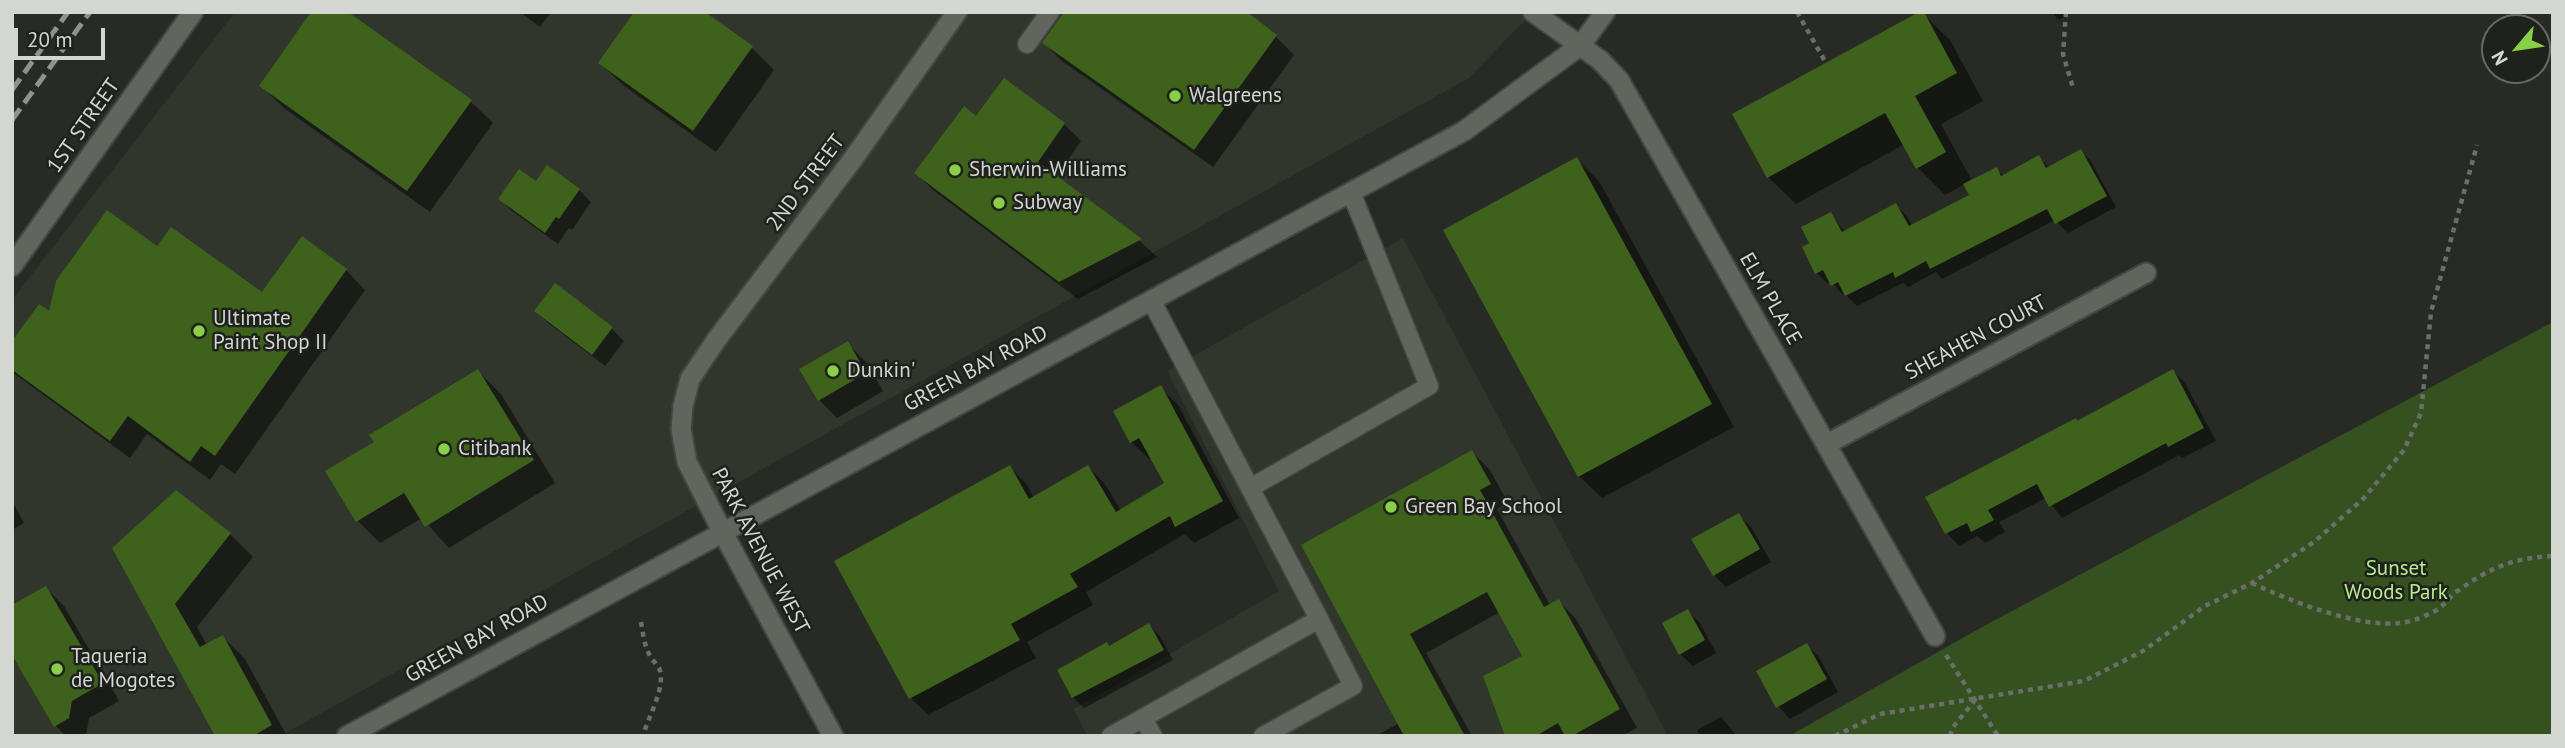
<!DOCTYPE html>
<style>
body{margin:0}
#map{position:relative;width:2565px;height:748px;overflow:hidden;background:#282b25;font-family:"PT Sans",sans-serif}
canvas{display:block}
.frame{position:absolute;inset:0;border:14px solid #d4d6d2;pointer-events:none}
.north{position:absolute;left:2481px;top:14px;width:70px;height:70px;box-sizing:border-box;background:#1e211c;border:2px solid #676965;border-radius:50%;rotate:241deg;font-size:19px;font-weight:700;line-height:28px;text-align:center;color:#d4d6d2}
.north::after{content:'';display:block;margin:auto;width:24px;height:32px;background:#89cf48;clip-path:polygon(50% 0,100% 100%,50% 72%,0 100%)}
.scale{position:absolute;left:14px;top:28px;width:91px;height:32px;box-sizing:border-box;border:4px solid #d4d6d2;border-top:0;padding-left:9px;font-size:21px;line-height:24px;white-space:nowrap;color:#d4d6d2;-webkit-text-stroke:5px #1e211c;paint-order:stroke}
</style>
<div id="map">
<canvas width="2565" height="748"></canvas>
<div class="frame"></div>
<div class="north">N</div>
<div class="scale">20 m</div>
</div>
<script>
const ctx = document.querySelector('canvas').getContext('2d');
ctx.lineJoin = 'round';
function fill(path, color) { ctx.fillStyle = color; ctx.fill(path, 'evenodd'); }
function stroke(path, color, width, dash) { ctx.strokeStyle = color; ctx.lineWidth = width; ctx.lineCap = dash ? 'butt' : 'round'; ctx.setLineDash(dash || []); ctx.stroke(path); }
function write(font, color, halo, rows, align = 'center') {
  ctx.font = font + ' "PT Sans",sans-serif'; ctx.lineWidth = 5; ctx.setLineDash([]); ctx.textBaseline = 'middle'; ctx.strokeStyle = halo; ctx.fillStyle = color; for (const [text, x, y, turn = 0] of rows) {
    ctx.save(); ctx.translate(x, y); ctx.rotate((+turn || 0) * Math.PI / 180); ctx.textAlign = isNaN(turn) ? turn : align; if (halo) ctx.strokeText(text, 0, 0); ctx.fillText(text, 0, 0); ctx.restore();
  }
}
fill(new Path2D(`
 M235 12H1533L1469 78 280 736H12V300Z
 M1403 238 1668 736H1087L1074 709 1279 591 1167 371Z`), '#30362b');
fill(new Path2D(`
 M2553 322V736H1789L1984 626Z`), '#365120');
fill(new Path2D(`
 M520 12H551L540 27Z
 M1244 12 1276 37 1294 55 1213 167 1062 61 1044 43Z
 M2052 12H2072L2059 20Z
 M1922 13 1950 40 1983 101 1941 124 1972 181 1996 169 2004 176 2038 157 2049 168 2081 151 2091 161 2116 207 2068 233 2055 220 1942 279 1936 272 1908 287 1903 283 1857 306 1845 294 1843 295 1831 281 1827 283 1817 273 1831 214 1845 232 1896 205 1907 216 1912 226 1971 195 1965 184 1945 195 1918 168 1903 145 1796 204 1768 177Z
 M752 48 774 70 716 152 623 85 600 63Z
 M1004 80 1064 124 1081 141 1056 177 1140 241 1157 257 1078 299 933 190 916 173 977 118Z
 M261 86 470 101 493 123 430 212 284 108Z
 M1576 159 1599 181 1734 427 1602 498 1579 476Z
 M537 184 579 190 591 202 572 230 569 228 558 244 512 211 500 199Z
 M302 239 346 270 365 290 235 474 221 464 210 480 147 434 130 458 12 372V344L50 314 158 249 262 294Z
 M536 311 612 329 624 341 605 366 548 323Z
 M848 344 866 362 883 391 837 418 819 400Z
 M478 371 501 394 555 483 449 548 422 518 380 543 358 521 376 442Z
 M2173 371 2185 383 2216 441 2182 458 2179 455 2062 518 2046 498 1999 522 2005 532 1985 543 1977 536 1959 546 1947 533 2077 422Z
 M1160 388 1178 405 1239 518 1194 543 1185 534 1086 592 1093 605 1027 642 1036 658 928 715 911 698 1010 467 1027 485 1034 498 1088 467 1105 484 1121 511 1166 484 1152 458 1149 459 1131 442Z
 M1472 452 1490 470 1508 503 1497 509 1550 605 1559 601 1576 619 1637 728 1622 736H1507L1524 657 1500 612 1426 653 1472 736H1376L1399 723 1304 546Z
 M176 492 230 534 253 557 197 627 207 645 223 637 245 659 287 736H217L114 548Z
 M12 501 24 523 12 530Z
 M1738 515 1751 527 1771 562 1726 587 1714 575Z
 M46 588 64 606 119 701 89 718 86 736H66L56 726Z
 M1688 611 1700 623 1716 653 1693 666 1680 654Z
 M1149 625 1159 635 1173 660 1084 708 1073 697 1059 671 1109 647Z
 M1806 645 1819 657 1838 692 1790 719 1778 706Z
 M1721 717 1737 736H1700L1697 730Z`), '#0007');
fill(new Path2D(`
 M311 12H348L472 100 407 191 259 86Z
 M634 12H705L753 46 693 131 598 63Z
 M1064 12H1247L1277 35 1194 150 1042 43Z
 M1919 12H1924L1957 73 1915 96 1946 152 1916 169 1885 113 1767 178 1732 114Z
 M1004 78 1065 123 1038 162 1142 239 1059 282 914 173 964 106 976 116Z
 M2081 149 2107 196 2055 224 2047 209 1930 269 1926 261 1895 278 1893 272 1845 296 1838 282 1831 286 1823 270 1815 274 1802 247 1809 243 1801 227 1831 212 1842 232 1896 203 1909 226 1969 195 1963 184 1997 167 2001 176 2039 155 2046 168Z
 M1577 157 1712 404 1578 477 1443 230Z
 M547 165 580 189 559 219 556 217 545 233 498 199 519 169 536 181Z
 M107 210 157 246 171 227 262 292 302 236 347 269 215 456 201 446 190 462 128 416 110 441 12 370V341L39 304 49 311 56 281Z
 M555 283 613 327 592 355 534 311Z
 M848 341 866 373 818 401 799 369Z
 M478 369 534 460 425 527 404 493 356 522 325 471 374 442 369 435Z
 M2173 369 2204 428 2168 447 2166 443 2049 507 2037 484 1988 510 1994 520 1971 532 1967 523 1945 534 1925 497 2076 418 2077 421Z
 M1161 385 1223 501 1175 527 1170 516 1070 574 1078 587 1011 624 1020 640 909 699 834 561 1010 465 1029 499 1088 465 1116 512 1164 483 1139 438 1130 443 1113 411Z
 M1472 450 1491 484 1480 490 1544 607 1559 599 1620 709 1572 736H1565L1558 723 1536 736H1505L1483 676 1522 656 1487 592 1410 634 1465 736H1404L1301 545Z
 M176 490 231 533 175 604 200 647 223 635 272 725 253 736H215L112 548Z
 M1739 513 1760 549 1713 576 1691 539Z
 M46 586 103 683 72 701 69 718 54 727 12 655V605Z
 M1688 609 1705 640 1679 655 1662 623Z
 M1149 623 1164 650 1072 698 1057 670 1107 642 1109 646Z
 M1807 643 1827 679 1776 708 1756 671Z`), '#3e621c');
const service = new Path2D(`
 M1027 44 1050 12
 M1250 488 1429 386 1351 192
 M1143 718 1153 736
 M1111 736 1319 619 1151 300
 M1263 736 1353 686 1319 619`);
const minor = new Path2D(`
 M1533 12 1600 60 1619 80 1935 636
 M1827 444 2146 273
 M722 531 687 462 681 429 683 406 690 379 717 339 853 159 957 12`);
const tertiary = new Path2D(`
 M12 266 193 12
 M722 531 833 736`);
const secondary = new Path2D(`
 M347 736 1464 131 1581 45 1605 12`);
stroke(service, '#434641', 21);
stroke(minor, '#434641', 23);
stroke(tertiary, '#434641', 23);
stroke(secondary, '#434641', 23);
stroke(new Path2D(`
 M1797 12 1826 63
 M2066 12 2063 54 2073 88
 M2252 583C2290 601 2358 628 2400 623 2411 622 2426 616 2435 611 2445 606 2450 595 2459 590 2491 567 2513 558 2553 556
 M641 622C643 633 644 644 649 654 651 659 656 663 659 668 667 686 648 717 643 736
 M1946 655 1998 736
 M1835 736 1880 714 2084 681 2143 651 2205 606 2252 583 2314 542 2363 499 2404 450 2421 413 2431 312 2477 145
 M1950 736 1953 727 1975 700`), '#6b6e69', 4.5, [5, 5]);
stroke(service, '#61655e', 18);
stroke(minor, '#61655e', 19);
stroke(tertiary, '#61655e', 19);
stroke(secondary, '#61655e', 19);
stroke(new Path2D(`
 M12 90 68 12
 M12 120 90 12`), '#90928d', 5, [14, 7]);
for (const [x, y, r, color] of [
 [1175,96,7,"#89cf48"],
 [955,170,7,"#89cf48"],
 [999,203,7,"#89cf48"],
 [199,331,7,"#89cf48"],
 [833,371,7,"#89cf48"],
 [444,449,7,"#89cf48"],
 [1391,507,7,"#89cf48"],
 [57,669,7,"#89cf48"]
]) { const dot = new Path2D(); dot.arc(x, y, r, 0, 2 * Math.PI); ctx.fillStyle = color; ctx.fill(dot); stroke(dot, '#1e211c', 2.5); }
write('21px', '#d4d6d2', '#1e211c', [
 ["Walgreens",1189,96],
 ["Sherwin-Williams",969,170],
 ["Subway",1013,203],
 ["Ultimate",213,319],
 ["Paint Shop II",213,343],
 ["Dunkin'",847,371],
 ["Citibank",458,449],
 ["Green Bay School",1405,507],
 ["Taqueria",71,657],
 ["de Mogotes",71,681]
], 'left');
write('21px', '#d4d6d2', '#1e211c', [
 ["1ST STREET",84,126,-55],
 ["2ND STREET",806,183,-53],
 ["ELM PLACE",1770,299,60],
 ["SHEAHEN COURT",1976,338,-28],
 ["GREEN BAY ROAD",976,369,-28],
 ["PARK AVENUE WEST",760,551,62],
 ["GREEN BAY ROAD",477,639,-29]
]);
write('21px', '#b6ed8d', '#1e211c', [
 ["Sunset",2396,569],
 ["Woods Park",2396,593]
]);
</script>
